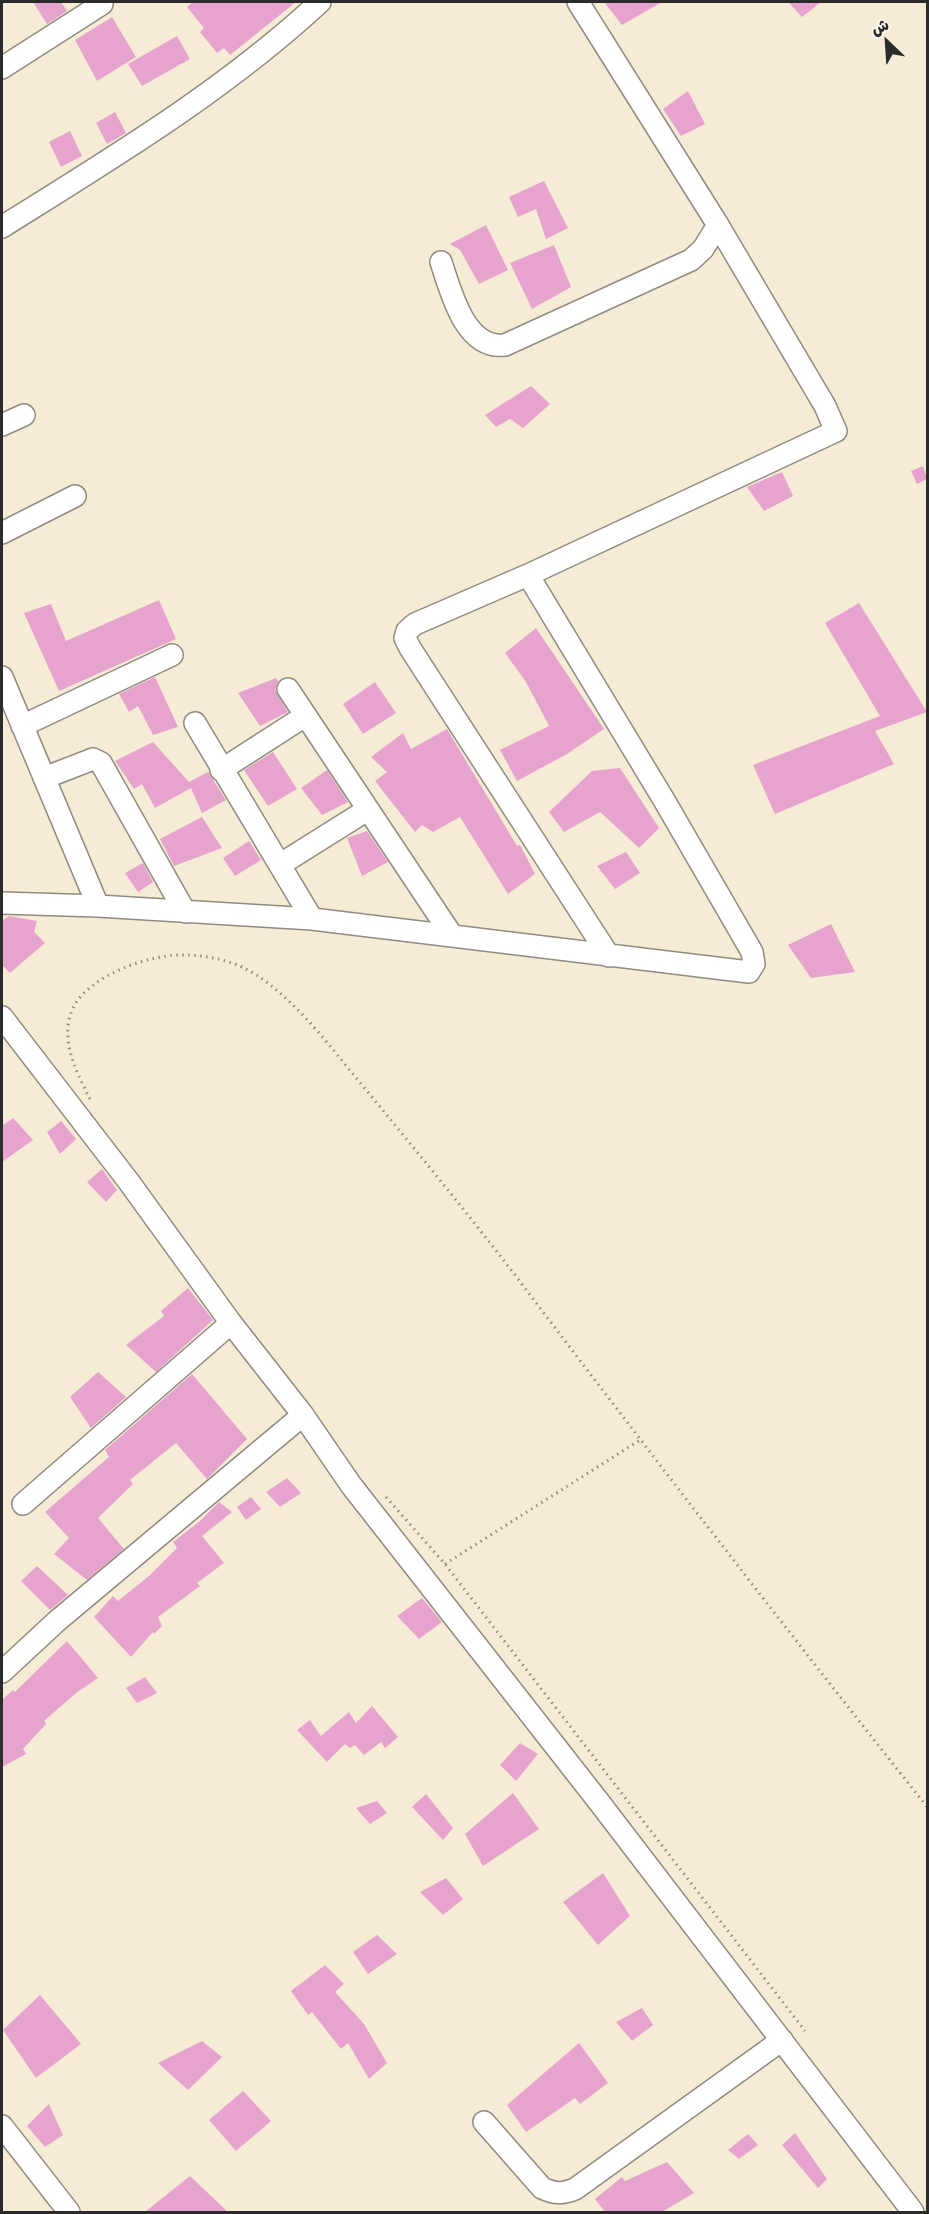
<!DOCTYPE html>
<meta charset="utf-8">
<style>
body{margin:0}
#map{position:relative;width:929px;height:2214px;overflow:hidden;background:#f6ebd5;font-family:"Playpen Sans","Playpen Sans Arabic",sans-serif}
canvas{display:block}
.frame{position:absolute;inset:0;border:3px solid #2b2b2b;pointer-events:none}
.north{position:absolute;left:857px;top:12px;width:60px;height:60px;-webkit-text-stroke:4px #fbf7ec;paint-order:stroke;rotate:335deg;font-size:16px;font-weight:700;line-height:24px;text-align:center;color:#2b2b2b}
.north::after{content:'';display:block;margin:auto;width:21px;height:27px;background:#2b2b2b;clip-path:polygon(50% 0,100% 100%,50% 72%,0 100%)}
</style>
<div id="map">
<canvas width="929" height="2214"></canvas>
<div class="frame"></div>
<div class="north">ش</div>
</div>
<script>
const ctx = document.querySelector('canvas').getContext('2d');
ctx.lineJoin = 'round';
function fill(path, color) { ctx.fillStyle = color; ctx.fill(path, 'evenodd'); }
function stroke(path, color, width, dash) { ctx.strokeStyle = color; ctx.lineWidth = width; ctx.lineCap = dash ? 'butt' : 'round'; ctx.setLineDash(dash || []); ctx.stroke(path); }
fill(new Path2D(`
 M33 2H61L67 11 47 24Z
 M193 2H296L230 55 224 48 217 53 200 32 204 28 187 7Z
 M604 2H662L622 25Z
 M788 2H821L802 17Z
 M112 17 136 57 97 81 75 40Z
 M177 36 190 59 142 86 128 64Z
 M688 91 705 124 681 136 663 109Z
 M115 112 126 133 107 144 96 123Z
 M70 131 82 156 61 167 49 142Z
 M544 181 568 228 546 239 536 209 518 217 509 197Z
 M486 225 508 270 479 284 460 250 450 244Z
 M554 245 571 287 532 309 510 263Z
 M531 386 550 404 523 428 510 419 496 427 485 415Z
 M923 466 927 479 917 484 911 471Z
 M782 472 793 496 764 511 747 487Z
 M159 600 176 639 59 691 24 613 51 604 66 641Z
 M859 603 927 712 875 731 894 764 775 814 753 765 880 716 825 623Z
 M536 628 604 729 567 754 517 781 500 750 549 726 526 682 505 653Z
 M155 677 178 727 153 735 138 706 129 712 119 694Z
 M276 678 278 681 275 690 288 712 260 726 238 693Z
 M375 682 396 713 363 734 343 704Z
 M447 729 517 846 520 845 535 874 508 894 460 817 433 832 422 825 415 832 375 781 387 772 371 757 403 733 411 749Z
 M153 742 189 782 208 772 226 800 202 813 191 788 155 808 142 784 134 789 115 761Z
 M273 752 297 789 268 806 244 770Z
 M620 768 659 828 639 848 600 812 564 832 549 812 592 771Z
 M327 770 348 802 322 815 301 788Z
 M202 817 222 848 174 866 160 839Z
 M367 831 388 862 362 876 347 838Z
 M249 841 261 860 235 876 223 858Z
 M626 852 640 873 615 889 597 866Z
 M143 863 153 882 138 892 125 873Z
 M9 916 37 921 34 932 45 943 10 973 2 965V921Z
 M831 924 855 972 811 978 788 945Z
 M13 1118 33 1140 2 1162V1126Z
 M61 1121 76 1139 60 1154 47 1132Z
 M102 1169 117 1190 106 1202 87 1182Z
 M188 1288 213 1320 156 1372 126 1345 164 1316 161 1311Z
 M98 1372 126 1397 91 1428 70 1397Z
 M192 1374 247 1439 207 1479 176 1443 130 1480 133 1484 98 1518 124 1549 87 1580 54 1554 69 1538 45 1512 109 1457 105 1450Z
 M287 1478 301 1493 280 1507 266 1492Z
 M251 1497 261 1509 246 1520 237 1507Z
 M219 1502 232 1512 202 1536 224 1563 197 1583 200 1586 158 1617 162 1626 154 1634 153 1632 131 1657 94 1617 113 1596 118 1601 149 1576 177 1548 173 1542 200 1521Z
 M37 1566 68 1595 50 1610 21 1581Z
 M422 1598 442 1622 419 1639 397 1616Z
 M67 1641 98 1678 76 1693 44 1721 46 1724 23 1749 26 1754 2 1767V1700L13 1690 15 1692Z
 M145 1677 157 1693 137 1703 126 1688Z
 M372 1706 398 1737 385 1748 381 1742 364 1755 355 1745 350 1748 345 1744 327 1762 297 1730 310 1720 321 1736 349 1712 356 1723Z
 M520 1743 538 1754 516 1781 500 1765Z
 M513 1793 539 1829 483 1866 465 1834Z
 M426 1794 453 1828 443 1840 412 1807Z
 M377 1801 387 1813 370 1824 356 1808Z
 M603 1873 630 1916 598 1945 563 1902Z
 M446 1878 463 1899 443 1915 420 1892Z
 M377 1935 397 1954 368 1974 353 1952Z
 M325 1965 344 1984 335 1992 364 2024 387 2063 369 2079 348 2043 341 2049 312 2012 308 2015 291 1991Z
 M40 1995 81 2044 36 2078 3 2030Z
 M642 2008 653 2025 632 2041 616 2022Z
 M202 2041 222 2057 188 2090 158 2063Z
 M579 2043 608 2083 580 2104 575 2098 526 2132 507 2105Z
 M243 2091 271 2121 236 2151 209 2120Z
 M49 2104 63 2135 45 2147 27 2126Z
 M795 2133 827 2179 818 2188 782 2145Z
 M748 2134 758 2145 739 2159 728 2150Z
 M667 2162 694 2193 662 2212H605L595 2199 622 2177 625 2181Z
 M190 2176 228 2212H145Z`), '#e6a3ce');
const minor = new Path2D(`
 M578 2 718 225 825 406 836 431 528 575 415 624 407 631 405 638 410 648 609 956
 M2 68 102 4
 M2 227C112 158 224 91 320 2
 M441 262C451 292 465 350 505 345L691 260 703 249 718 225
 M2 425 24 415
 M2 533 75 496
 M2 677 98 906
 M288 689 451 934
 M195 723 312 919
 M22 726 172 655
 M221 770 305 716
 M44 778 93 759 101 763 185 912
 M281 864 367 810
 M2 903 98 906 312 919 749 972 754 964 752 952 664 800 528 575
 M2 1017 129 1182 231 1323 303 1415 351 1485 599 1802 913 2212
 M23 1504 231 1323
 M2 1672 57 1621 303 1415
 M484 2122 542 2188C555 2194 562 2194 575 2189L782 2040
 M2 2126 69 2212`);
stroke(minor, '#908b80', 24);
stroke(new Path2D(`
 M90 1099C76 1071 59 1039 73 1008 89 975 152 953 187 955 213 956 237 962 258 976 302 1006 333 1051 367 1091 418 1153 469 1215 518 1279 653 1457 789 1633 928 1808
 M386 1497 445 1564 805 2031
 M445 1564 640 1440`), '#908b80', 3, [1.5, 4.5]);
stroke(minor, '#fff', 21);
</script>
